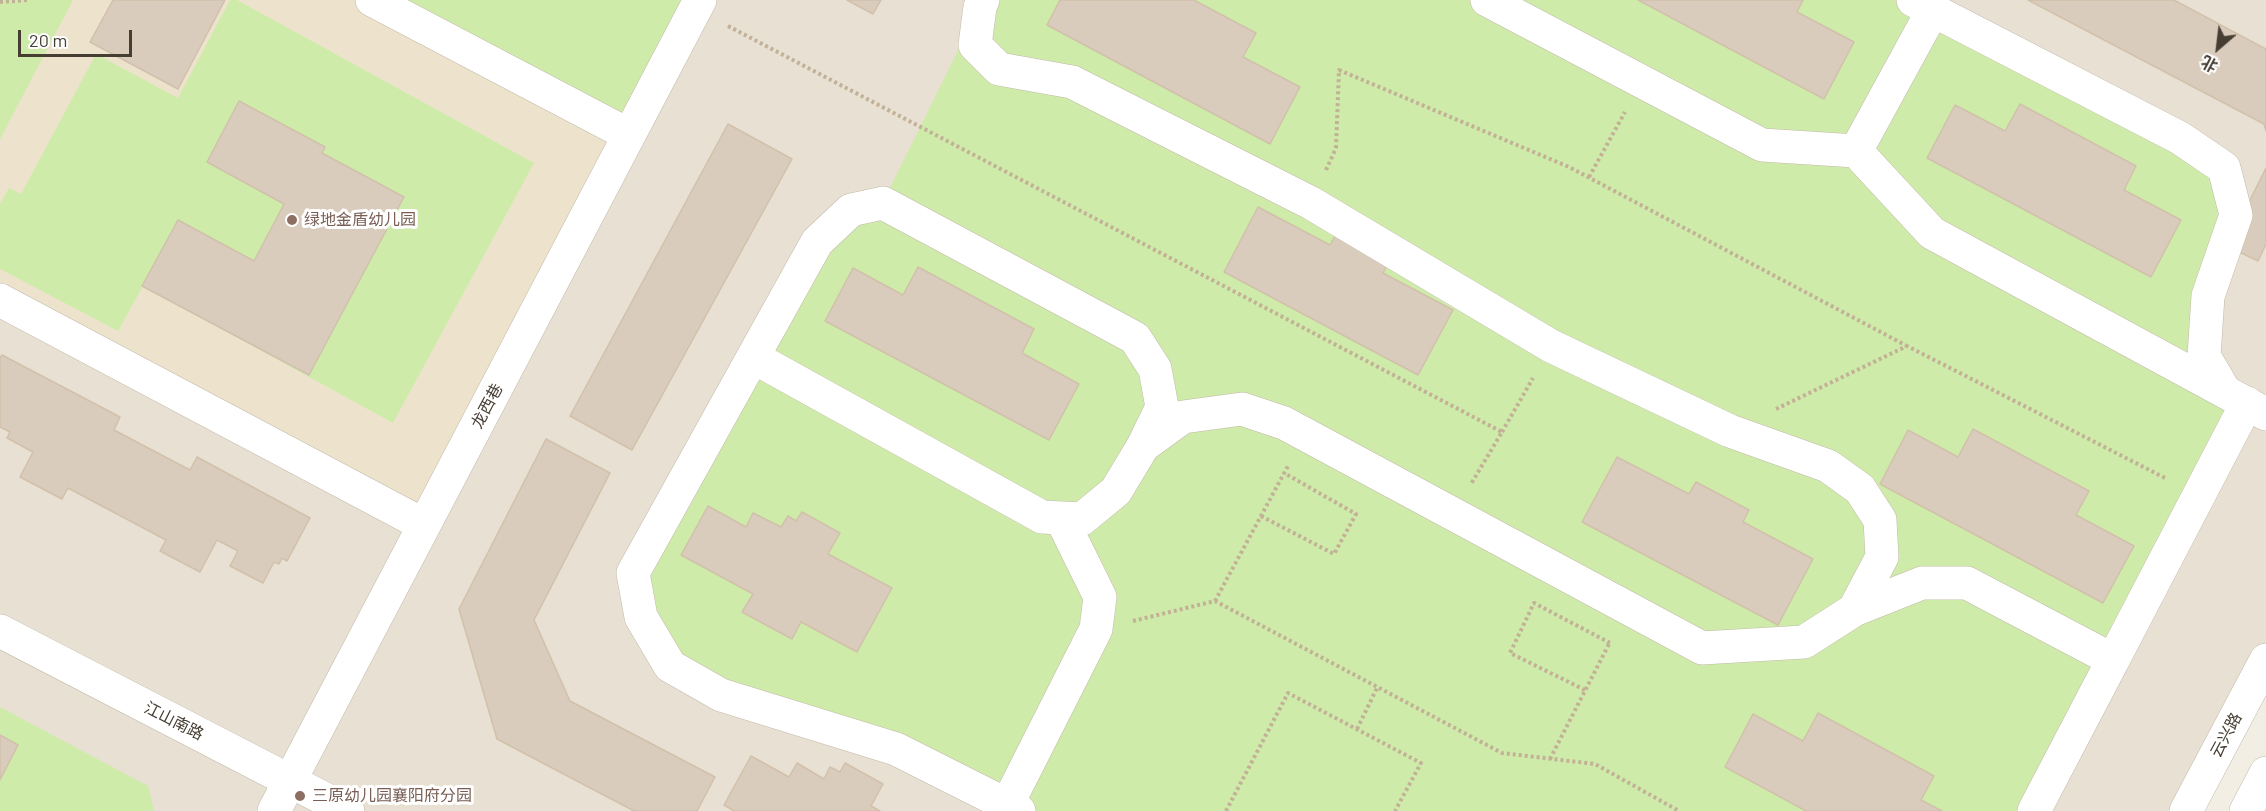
<!DOCTYPE html>
<meta charset="utf-8">
<style>
body{margin:0}
#map{position:relative;width:2266px;height:811px;overflow:hidden;background:#f3eee4;font-family:Barlow,"Noto Sans SC",sans-serif}
canvas{display:block}
.north{position:absolute;left:2188px;top:18px;width:60px;height:60px;-webkit-text-stroke:4px #fff;paint-order:stroke;rotate:208deg;font-size:16px;font-weight:700;line-height:24px;text-align:center;color:#463e33}
.north::after{content:'';display:block;margin:auto;width:21px;height:27px;background:#463e33;clip-path:polygon(50% 0,100% 100%,50% 72%,0 100%)}
.scale{position:absolute;left:18px;top:30px;width:114px;height:27px;box-sizing:border-box;border:3px solid #463e33;border-top:0;padding-left:8px;font-size:18px;line-height:21px;white-space:nowrap;color:#463e33;-webkit-text-stroke:4px #fff;paint-order:stroke}
</style>
<div id="map">
<canvas width="2266" height="811"></canvas>
<div class="north">北</div>
<div class="scale">20 m</div>
</div>
<script>
const ctx = document.querySelector('canvas').getContext('2d');
ctx.lineJoin = 'round';
function fill(path, color) { ctx.fillStyle = color; ctx.fill(path, 'evenodd'); }
function stroke(path, color, width, dash) { ctx.strokeStyle = color; ctx.lineWidth = width; ctx.lineCap = dash ? 'butt' : 'round'; ctx.setLineDash(dash || []); ctx.stroke(path); }
function write(font, color, halo, rows, align = 'center') {
  ctx.font = font + ' Barlow,"Noto Sans SC",sans-serif'; ctx.lineWidth = 6; ctx.setLineDash([]); ctx.textBaseline = 'middle'; ctx.strokeStyle = halo; ctx.fillStyle = color; for (const [text, x, y, turn = 0] of rows) {
    ctx.save(); ctx.translate(x, y); ctx.rotate((+turn || 0) * Math.PI / 180); ctx.textAlign = isNaN(turn) ? turn : align; if (halo) ctx.strokeText(text, 0, 0); ctx.fillText(text, 0, 0); ctx.restore();
  }
}
fill(new Path2D(`
 M0 0H2266V660L2186 811H0Z`), '#e8e0d2');
fill(new Path2D(`
 M73 0H372L629 135 424 525 0 300V139Z`), '#ede3cd');
fill(new Path2D(`
 M0 0H73L0 139Z
 M230 0H237L534 163 393 423 143 286 118 331 0 269V204L9 188 21 194 96 54 178 98Z
 M372 0H700L629 135Z
 M983 0H1913L2224 168 2236 215 2204 356 2247 403 2034 811H1018L670 666 633 573 817 242 883 202Z
 M0 707 148 786 154 811H0Z`), '#cfebaa');
const building = new Path2D(`
 M113 0H225L178 89 90 42Z
 M847 0H881L873 14Z
 M1060 0H1194L1256 33 1243 57 1300 87 1270 144 1047 25Z
 M1638 0H1803L1797 12 1854 42 1824 99Z
 M2028 0H2174L2266 49V131L2264 124Z
 M239 101 325 147 322 153 404 197 309 375 142 286 178 220 254 261 284 204 207 162Z
 M2020 104 2136 166 2124 190 2181 220 2151 277 1927 158 1955 105 2005 131Z
 M728 124 792 159 632 450 570 416Z
 M2266 168V244L2258 261 2227 246Z
 M1258 207 1330 245 1337 232 1390 260 1383 273 1453 310 1418 375 1224 272Z
 M918 267 1034 329 1022 353 1079 384 1049 440 825 321 853 268 903 295Z
 M2 355 120 417 114 430 190 470 197 457 310 518 287 561 282 558 279 564 274 562 263 583 230 566 238 551 217 540 200 572 160 551 166 540 68 488 62 499 20 477 33 452 7 438 10 432 0 427V358Z
 M1973 429 2089 491 2076 515 2134 546 2103 603 1880 484 1908 430 1958 457Z
 M546 439 610 473 534 620 570 701 715 777 697 811H634L497 739 459 609Z
 M1617 457 1689 494 1696 482 1749 510 1743 522 1813 559 1778 625 1582 522Z
 M708 506 746 527 753 513 781 527 788 516 796 521 802 512 840 533 828 554 892 588 857 652 801 622 792 639 742 612 753 594 681 555Z
 M1818 713 1934 776 1921 800 1942 811H1806L1725 767 1753 714 1803 741Z
 M0 735 18 745 0 780Z
 M751 756 789 777 797 763 824 779 830 767 840 772 845 763 883 784 871 806 880 811H734L724 805Z`);
fill(building, '#d9ccbc');
stroke(building, '#d1c1ab', 1.5);
const minor = new Path2D(`
 M372 0 629 135
 M983 0 980 7 975 45 999 69 1072 82 1311 203 1551 346 1730 431 1828 466 1860 489 1880 520 1882 557 1854 610
 M1487 0 1762 145 1856 151 1932 233 2266 414
 M1913 0 2180 138 2224 168 2236 215 2208 296 2204 356 2224 390
 M1856 151 1933 10
 M0 300 424 525
 M753 357 817 242 851 210 883 203 1135 338 1155 369 1162 407 1144 444
 M0 631 348 811
 M2113 660 2247 403
 M1007 805 1096 629 1100 597 1061 518
 M274 811 700 0
 M1019 811 896 749 721 695 670 666 641 617 633 573 753 357 1042 517 1082 519 1116 491 1143 446 1183 417 1242 409 1284 423 1702 648 1804 642 1854 610 1922 583H1967L2113 660 2034 811
 M2186 811 2266 660
 M2246 811 2266 773`);
stroke(minor, '#c2b9a9', 34);
stroke(new Path2D(`
 M0 2 28 0
 M728 26 1502 432 1471 484
 M1326 170 1336 148 1339 70 1569 167 1907 346
 M1589 177 1625 112
 M1776 409 1907 346 2167 479
 M1502 432 1533 378
 M1261 516 1334 554 1356 514 1284 473
 M1215 601 1288 466
 M1133 621 1215 601 1502 753 1595 764 1679 811
 M1585 690 1510 653 1534 603 1610 643
 M1357 729 1377 688
 M1550 759 1610 642
 M1226 811 1288 693 1421 763 1395 811`), '#c2b196', 4, [3, 3]);
stroke(minor, '#fff', 33);
for (const [x, y, r, color] of [
 [292,220,6,"#8d6e63"],
 [300,796,6,"#8d6e63"]
]) { const dot = new Path2D(); dot.arc(x, y, r, 0, 2 * Math.PI); ctx.fillStyle = color; ctx.fill(dot); stroke(dot, '#fff', 2); }
write('16px', '#785e54', '#fff', [
 ["绿地金盾幼儿园",304,220],
 ["三原幼儿园襄阳府分园",312,796]
], 'left');
write('16px', '#463e33', '#fff', [
 ["龙西巷",487,406,-62],
 ["江山南路",174,721,27],
 ["云兴路",2226,735,-62]
]);
</script>
